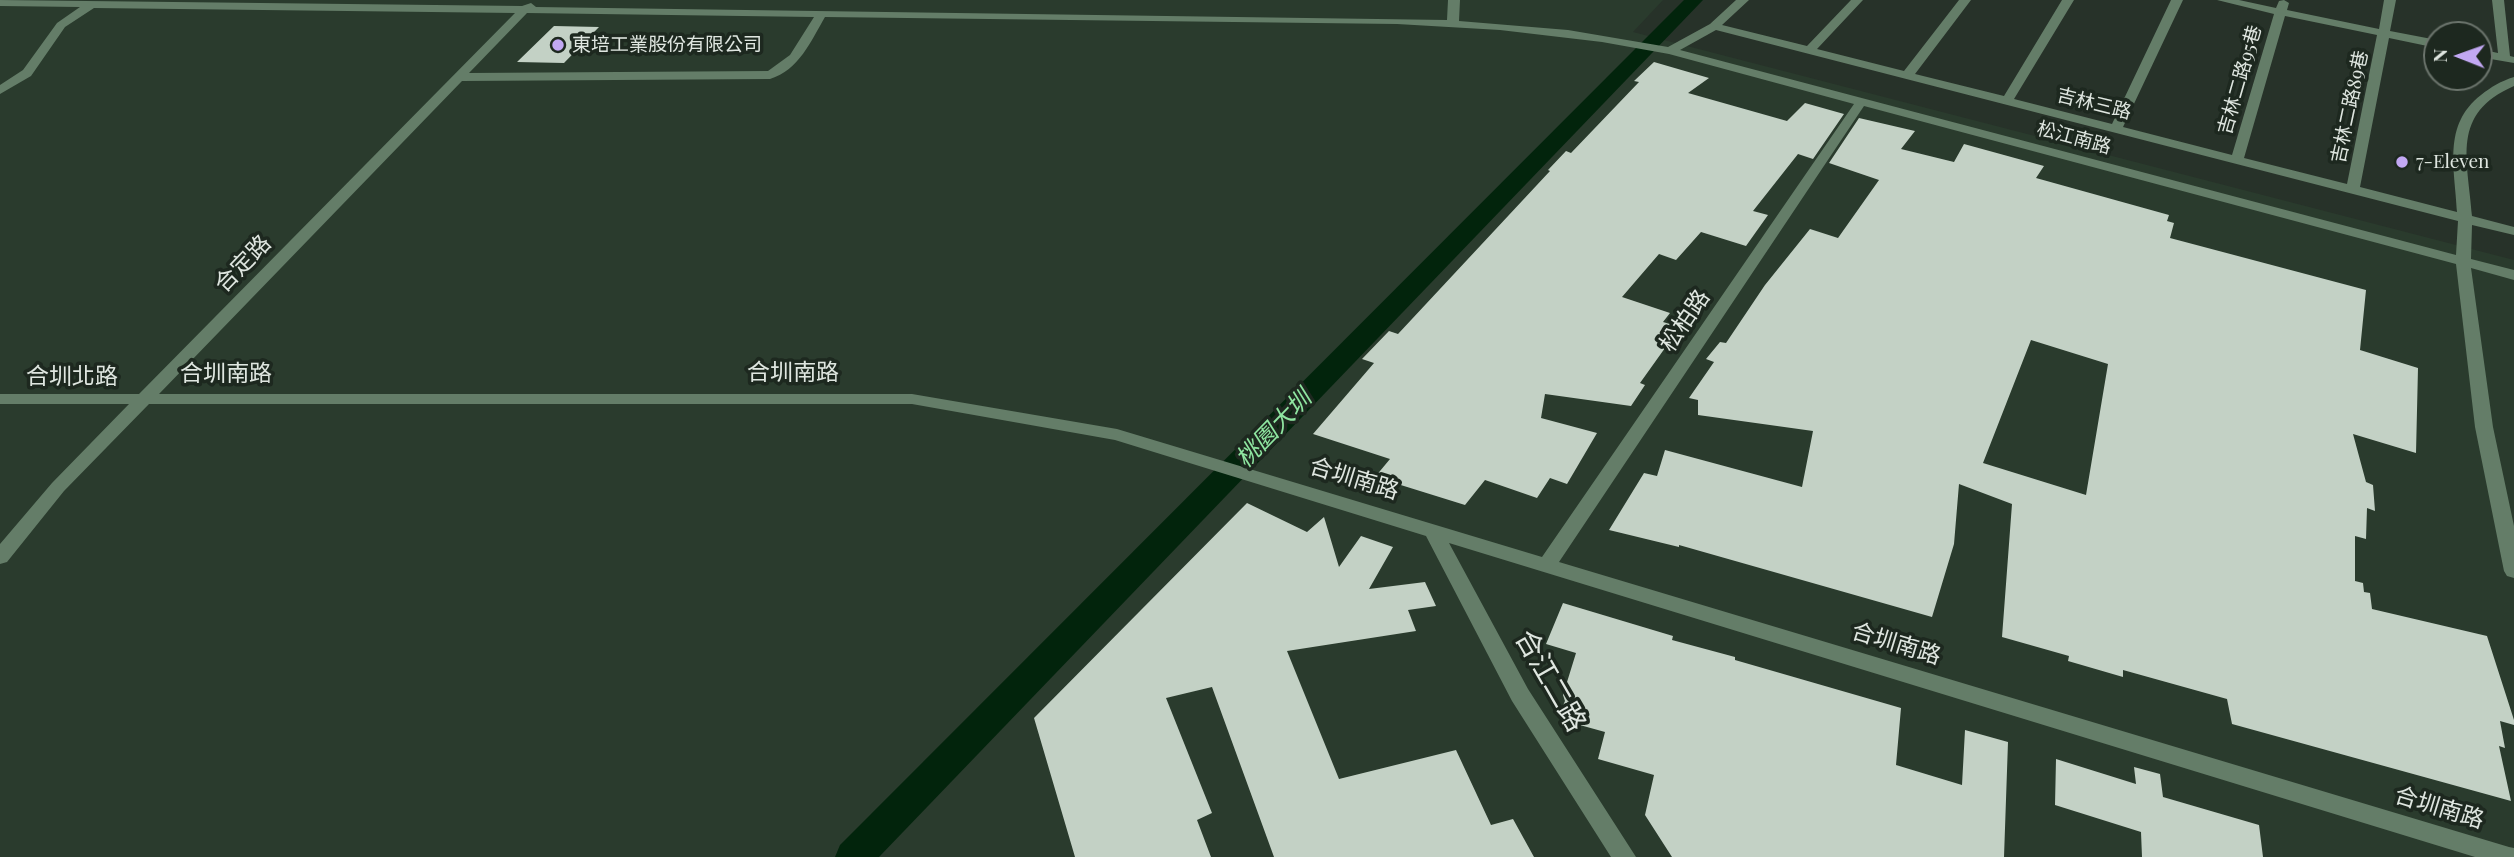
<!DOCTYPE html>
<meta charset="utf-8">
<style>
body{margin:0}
#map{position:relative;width:2514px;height:857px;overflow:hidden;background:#273229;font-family:"Playfair Display",serif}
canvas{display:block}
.north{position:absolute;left:2423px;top:21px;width:70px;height:70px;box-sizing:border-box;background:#1d281f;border:2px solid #6b746c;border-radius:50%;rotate:271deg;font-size:19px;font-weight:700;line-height:28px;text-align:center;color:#dfe6e0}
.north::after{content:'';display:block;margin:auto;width:24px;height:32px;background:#c2a8f3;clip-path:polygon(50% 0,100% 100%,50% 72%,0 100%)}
</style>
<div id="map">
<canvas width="2514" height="857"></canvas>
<div class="north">N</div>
</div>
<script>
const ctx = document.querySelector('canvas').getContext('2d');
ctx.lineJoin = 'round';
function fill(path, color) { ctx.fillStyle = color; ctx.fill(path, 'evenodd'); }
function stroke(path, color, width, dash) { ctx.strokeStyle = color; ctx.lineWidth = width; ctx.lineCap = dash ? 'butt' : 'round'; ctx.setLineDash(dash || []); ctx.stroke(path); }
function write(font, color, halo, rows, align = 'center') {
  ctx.font = font + ' "Playfair Display","Noto Sans TC",serif'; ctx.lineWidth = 7; ctx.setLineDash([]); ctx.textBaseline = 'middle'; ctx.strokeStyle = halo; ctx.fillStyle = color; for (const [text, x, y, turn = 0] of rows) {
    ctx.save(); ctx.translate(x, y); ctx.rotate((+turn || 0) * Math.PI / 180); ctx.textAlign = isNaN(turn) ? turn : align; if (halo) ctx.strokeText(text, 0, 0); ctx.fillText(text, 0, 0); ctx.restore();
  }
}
fill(new Path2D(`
 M0 0H1663L1633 32 2514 260V857H0Z`), '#2a3b2d');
fill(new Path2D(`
 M1684 0H1703L879 857H835L840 845Z`), '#02240c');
fill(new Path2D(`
 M554 26 599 27 564 63 517 62Z
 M1654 62 1709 78 1688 93 1787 121 1805 103 1844 114 1813 159 1798 154 1753 211 1768 215 1746 246 1701 232 1676 260 1659 254 1622 297 1670 313 1663 322 1680 327 1640 383 1645 385 1631 406 1545 394 1541 418 1597 433 1567 484 1550 478 1537 498 1485 480 1465 505 1375 477 1390 459 1313 434 1374 363 1362 359 1389 331 1398 334 1550 171 1548 170 1566 151 1571 153 1639 82 1634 81Z
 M1859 118 1915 131 1901 149 1954 162 1964 144 2044 166 2036 178 2169 215 2167 221 2174 223 2170 238 2366 290 2360 350 2418 368 2416 453 2353 434 2366 482 2373 485 2375 511 2367 508 2366 539 2355 536V581L2363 583 2364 592 2370 593 2372 609 2487 636 2514 720V725L2500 721 2505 748 2499 746 2511 801 2232 724 2227 699 2123 670V677L2068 661 2069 656 2002 637 2012 504 1959 484 1954 544 1932 617 1679 545V547L1609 530 1644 473 1657 476 1665 450 1802 487 1813 431 1698 415V400L1689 398 1714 362 1706 359 1720 342 1726 343 1765 285 1810 229 1838 238 1879 180 1829 163ZM2031 340 2108 364 2086 495 1983 463Z
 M1247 503 1307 532 1324 517 1339 567 1361 536 1393 547 1369 589 1425 582 1436 606 1408 610 1416 631 1287 651 1339 779 1456 750 1491 825 1513 819 1534 857H1274L1212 687 1166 698 1212 813 1197 820 1211 857H1075L1034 718Z
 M1563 603 1673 636 1672 640 1735 657V660L1901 708 1896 765 1962 785 1965 730 2008 742 2004 857H1672L1645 815 1654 775 1598 759 1605 732 1569 722 1561 710 1565 701 1563 695 1576 653 1546 644Z
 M2056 759 2136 784 2134 767 2160 774 2163 797 2259 825 2263 857H2142L2141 832 2055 805Z`), '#c3d1c5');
fill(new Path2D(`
 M0 0 522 6 531 3 536 7 1447 20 1448 0H1460L1459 21 1568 30 1668 47 1710 24 1736 0H1749L1722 25 1807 46 1851 0H1863L1817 49 1904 71 1959 0H1971L1915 74 2004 96 2062 0H2074L2014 99 2112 124 2171 0H2183L2123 127 2232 155 2274 14 2217 0H2239L2276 8 2279 1 2284 0 2289 3 2287 10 2379 29 2384 0H2396L2390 31 2437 40V48L2389 38 2360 187 2457 212C2455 169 2442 125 2481 95 2491 87 2501 81 2514 77V86C2450 114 2468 159 2472 216L2514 227V235L2472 225 2471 259 2514 270V280L2471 268 2493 427 2514 526V578L2507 576 2504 571 2475 427 2456 264 1864 106 1559 562 2509 847 2514 848V857H2475L1449 543 1528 689 1636 857H1611L1512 701 1426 536 1115 440 912 404H149L64 491 7 562 0 564V544L52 483 129 404H0V394H139L515 13 94 8 65 27 31 76 0 94V85L23 70 57 23 80 7 0 6ZM527 13 814 17 790 55 768 71 469 73ZM2285 16 2377 35 2347 184 2244 158ZM825 17 1397 24 1500 30 1602 42 1669 54 1854 104 1542 557 1117 429 912 394H159L462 81 770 79C799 70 811 41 825 17ZM1716 30 2458 221 2456 255 1680 50Z
 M2492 0H2504L2510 56 2514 57V63L2479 57V49L2498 53Z`), '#647d68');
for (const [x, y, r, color] of [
 [558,45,7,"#c2a8f3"],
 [2402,162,7,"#c2a8f3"]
]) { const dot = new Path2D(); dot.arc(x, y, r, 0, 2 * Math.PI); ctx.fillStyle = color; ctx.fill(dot); stroke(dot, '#1d281f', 2.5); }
write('19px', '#dfe6e0', '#1d281f', [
 ["東培工業股份有限公司",572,45],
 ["7-Eleven",2416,162]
], 'left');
write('19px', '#dfe6e0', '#1d281f', [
 ["吉林二路95巷",2240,80,-74],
 ["吉林三路",2094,104,14],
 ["吉林二路89巷",2350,107,-78],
 ["松江南路",2074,138,15]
]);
write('23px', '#dfe6e0', '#1d281f', [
 ["合定路",243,264,-46],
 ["松柏路",1685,321,-56],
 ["合圳南路",793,373],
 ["合圳南路",226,374],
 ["合圳北路",72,377],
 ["合圳南路",1354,479,17],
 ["合圳南路",1896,644,17],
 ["合圳南路",2439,808,17]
]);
write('italic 24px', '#8fe6a1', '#1d281f', [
 ["桃園大圳",1274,429,-46]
]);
write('28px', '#dfe6e0', '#1d281f', [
 ["合江二路",1550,681,60]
]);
</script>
